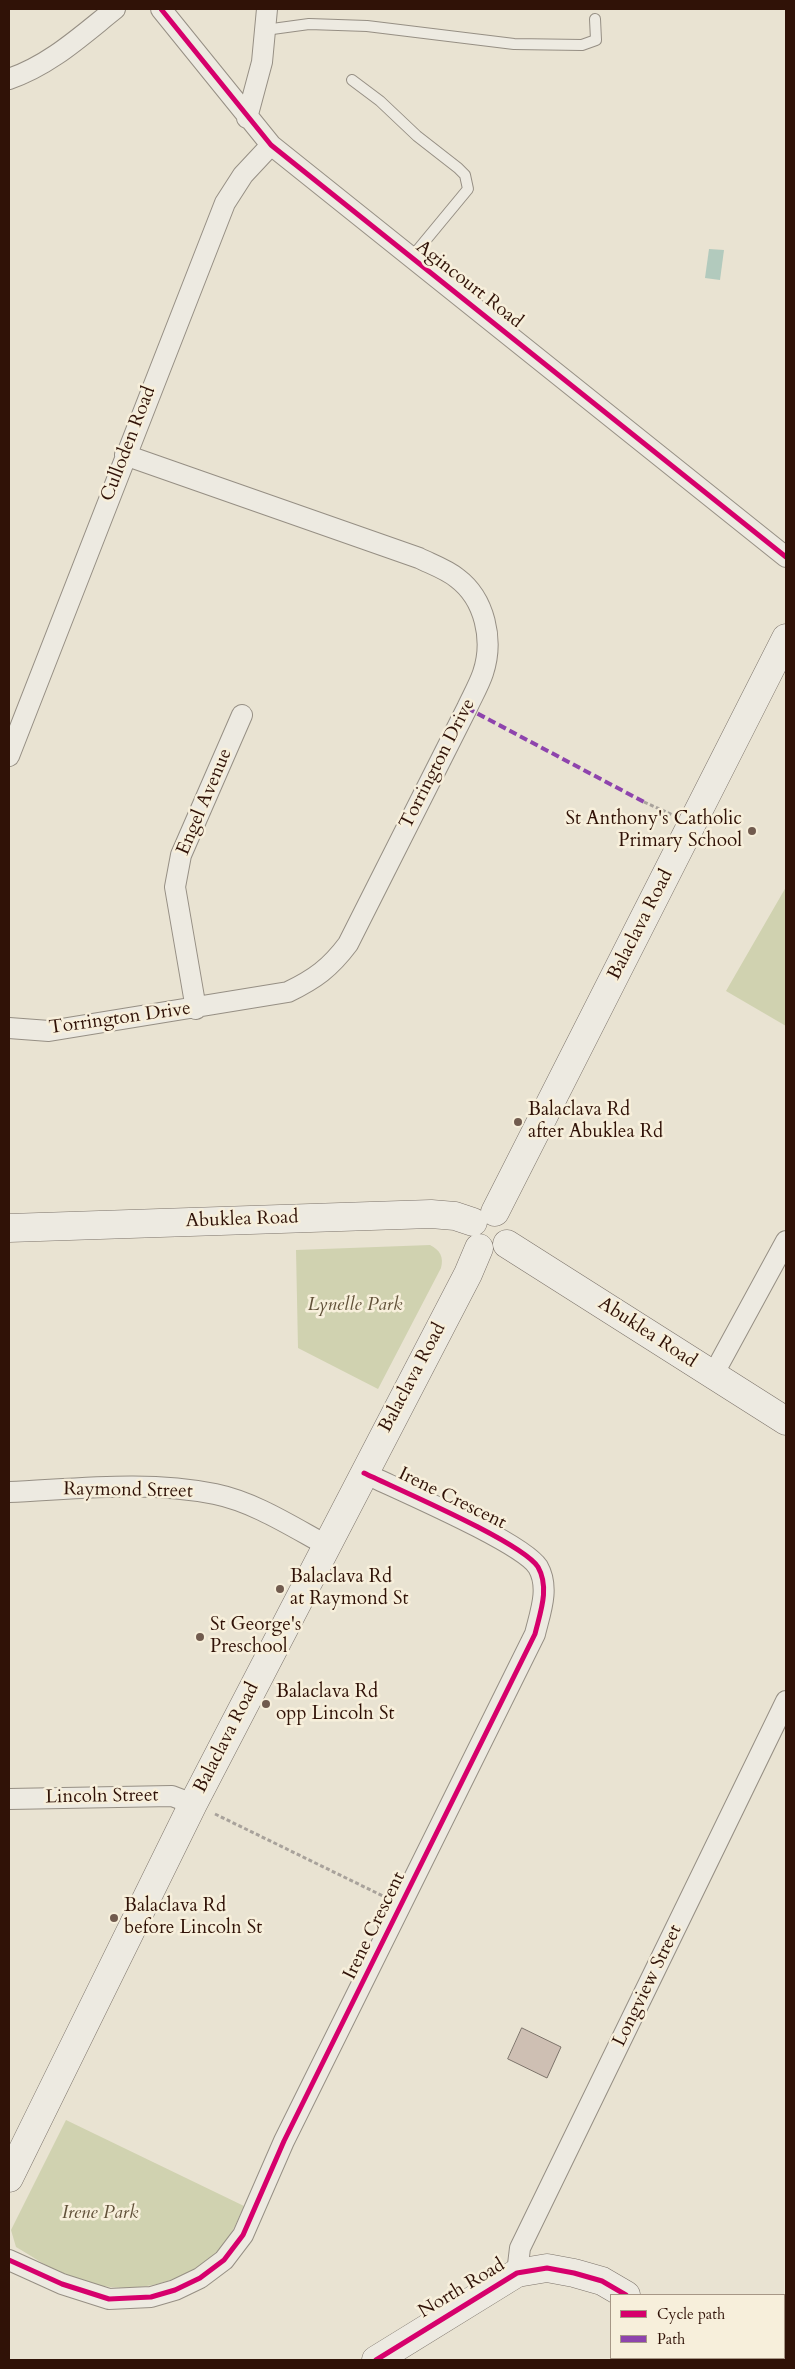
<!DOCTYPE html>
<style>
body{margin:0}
#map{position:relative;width:795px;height:2369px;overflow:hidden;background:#e9e3d2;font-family:Cardo,serif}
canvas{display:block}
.frame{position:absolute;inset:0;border:10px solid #301207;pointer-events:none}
.legend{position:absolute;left:610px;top:2294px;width:175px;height:65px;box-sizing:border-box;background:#f7efdb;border:1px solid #a79786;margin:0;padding:6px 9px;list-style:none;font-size:15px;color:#301207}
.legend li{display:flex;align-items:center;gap:10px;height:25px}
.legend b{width:25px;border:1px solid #a79786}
</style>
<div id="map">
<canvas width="795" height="2369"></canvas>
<div class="frame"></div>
<ul class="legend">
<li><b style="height:6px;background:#d6006c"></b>Cycle path</li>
<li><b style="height:6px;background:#8e44ad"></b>Path</li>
</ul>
</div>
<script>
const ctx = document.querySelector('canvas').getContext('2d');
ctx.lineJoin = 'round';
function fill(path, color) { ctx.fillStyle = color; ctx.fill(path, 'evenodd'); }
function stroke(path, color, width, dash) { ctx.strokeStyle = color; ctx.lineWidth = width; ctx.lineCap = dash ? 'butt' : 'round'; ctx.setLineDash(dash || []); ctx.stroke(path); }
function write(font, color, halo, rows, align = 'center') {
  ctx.font = font + ' Cardo,serif'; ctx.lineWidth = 5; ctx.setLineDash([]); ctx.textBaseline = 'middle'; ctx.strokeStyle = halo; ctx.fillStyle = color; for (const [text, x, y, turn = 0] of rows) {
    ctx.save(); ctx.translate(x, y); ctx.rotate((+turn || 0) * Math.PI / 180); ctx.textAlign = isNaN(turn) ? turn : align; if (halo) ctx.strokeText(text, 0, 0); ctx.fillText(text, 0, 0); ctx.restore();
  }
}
fill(new Path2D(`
 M786 887V1026L726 991Z
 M430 1245C440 1250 444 1257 441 1268L378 1389 298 1348 296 1250Z
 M66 2120 244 2206C238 2218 233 2233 224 2244 188 2286 129 2297 77 2280 56 2273 35 2258 16 2247L11 2230Z`), '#d0d2b0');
fill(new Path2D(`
 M709 249 724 250 720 280 705 278Z`), '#b2cabd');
const building = new Path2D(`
 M522 2028 561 2047 547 2078 508 2059Z`);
fill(building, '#cebfb3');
stroke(building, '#7c736a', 1);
const lane = new Path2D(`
 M265 30 309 24 367 26 514 44 582 45 596 40 595 19
 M352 80 380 101 417 136 458 168 465 175 468 189 411 258`);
const street = new Path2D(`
 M161 9 271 145 786 557
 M9 79C50 65 81 36 115 9
 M247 118 262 62 267 9
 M9 756 225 203 243 175 271 145
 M196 1009 175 887 181 855 242 715
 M9 1028 49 1031 288 992C315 979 330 968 348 944L467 708C472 697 479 685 483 673 494 640 485 599 457 578 446 569 431 564 419 558L125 455
 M713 1375 786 1241
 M9 1492C76 1489 148 1480 215 1494 254 1502 291 1526 326 1545
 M9 1799 172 1796 193 1804
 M9 2260 62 2284 109 2299 151 2297 175 2290 200 2278 224 2260 243 2235 284 2141 535 1634C540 1613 550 1588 538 1567 522 1542 397 1489 364 1473
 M517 2273 520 2248 786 1701`);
const secondary = new Path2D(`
 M495 1212 786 638
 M9 1228 431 1214 455 1216 473 1222
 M507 1244 786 1421
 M9 2178 193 1804 468 1274 479 1248
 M722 2358 726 2360
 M376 2360 517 2273 547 2268 574 2273 602 2281 626 2295`);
stroke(lane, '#968f84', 12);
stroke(street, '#968f84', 22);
stroke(secondary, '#7c736a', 29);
stroke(new Path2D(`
 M644 802 673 815
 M215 1814 385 1897`), '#a8a29b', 3, [4, 2.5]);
stroke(lane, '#edeae1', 10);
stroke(street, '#edeae1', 20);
stroke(secondary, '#edeae1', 28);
stroke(new Path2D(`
 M467 708 644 802`), '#8e44ad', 4, [8, 4]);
stroke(new Path2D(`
 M161 9 271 145 786 557
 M9 2260 62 2284 109 2299 151 2297 175 2290 200 2278 224 2260 243 2235 284 2141 535 1634C540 1613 550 1588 538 1567 522 1542 397 1489 364 1473
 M376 2360 517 2273 547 2268 574 2273 602 2281 626 2295`), '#d6006c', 5);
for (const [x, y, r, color] of [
 [752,831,5,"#715b4e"],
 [518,1122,5,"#715b4e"],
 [280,1589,5,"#715b4e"],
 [200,1637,5,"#715b4e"],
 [266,1704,5,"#715b4e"],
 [114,1918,5,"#715b4e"]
]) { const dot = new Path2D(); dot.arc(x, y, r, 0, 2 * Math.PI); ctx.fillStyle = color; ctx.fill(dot); stroke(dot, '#f7efdb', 2); }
write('19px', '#301207', '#f7efdb', [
 ["Agincourt Road",469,285,38],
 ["Culloden Road",129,444,-69],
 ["Torrington Drive",438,764,-63],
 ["Engel Avenue",205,802,-67],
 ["Balaclava Road",641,925,-63],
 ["Torrington Drive",120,1019,-8],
 ["Abuklea Road",242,1220,-2],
 ["Abuklea Road",647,1333,33],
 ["Balaclava Road",413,1378,-62],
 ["Raymond Street",128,1491,1],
 ["Irene Crescent",452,1499,26],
 ["Balaclava Road",227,1738,-63],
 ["Lincoln Street",102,1797,-1],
 ["Irene Crescent",375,1926,-64],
 ["Longview Street",648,1986,-64],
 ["North Road",462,2289,-31]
]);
write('19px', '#301207', '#f7efdb', [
 ["St Anthony's Catholic",742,820,"right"],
 ["Primary School",742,842,"right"],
 ["Balaclava Rd",528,1111],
 ["after Abuklea Rd",528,1133],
 ["Balaclava Rd",290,1578],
 ["at Raymond St",290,1600],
 ["St George's",210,1626],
 ["Preschool",210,1648],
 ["Balaclava Rd",276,1693],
 ["opp Lincoln St",276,1715],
 ["Balaclava Rd",124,1907],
 ["before Lincoln St",124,1929]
], 'left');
write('italic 19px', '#615139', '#f7efdb', [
 ["Lynelle Park",355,1306],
 ["Irene Park",100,2214]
]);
</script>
